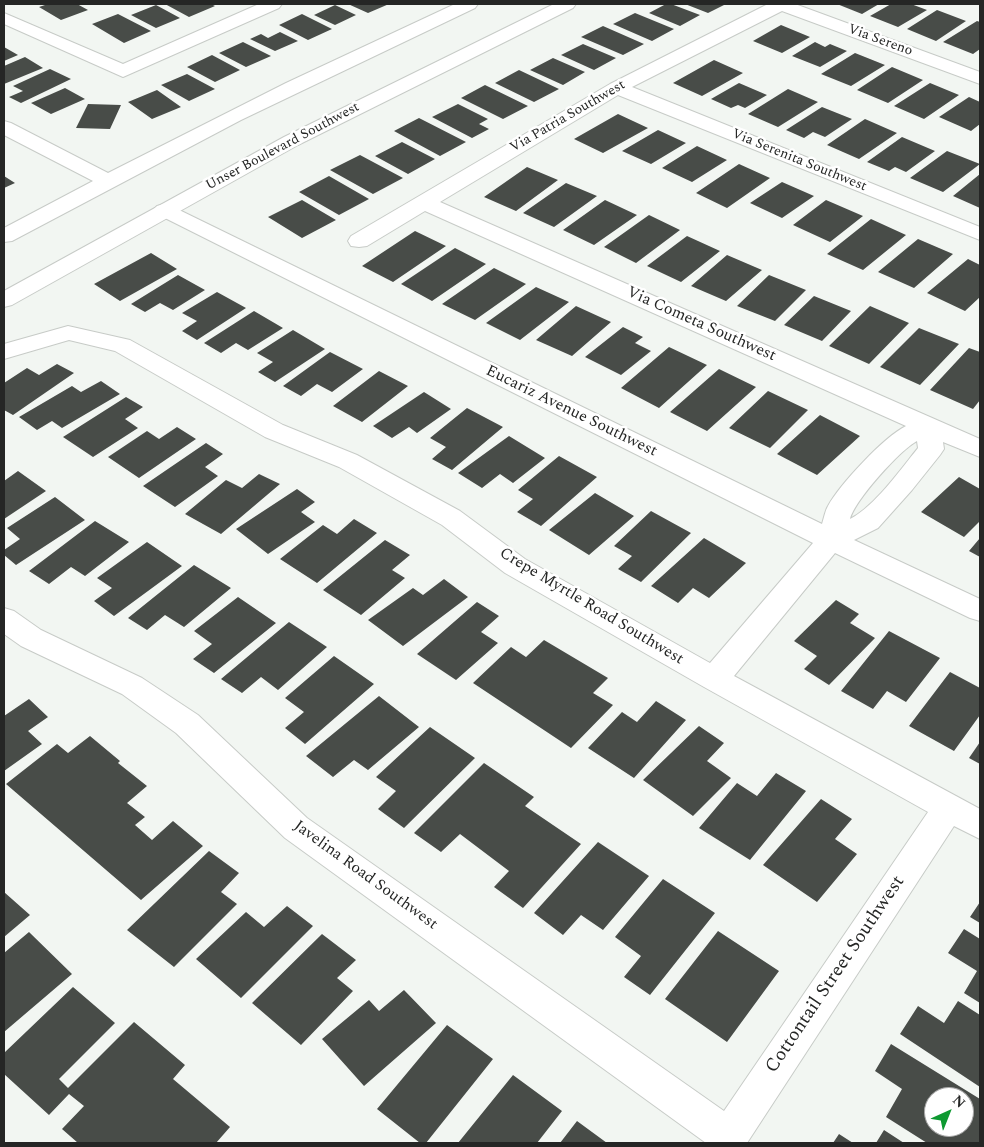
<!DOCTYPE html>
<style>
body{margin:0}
#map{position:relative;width:984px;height:1147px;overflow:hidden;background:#f2f6f2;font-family:Spectral,serif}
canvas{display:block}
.frame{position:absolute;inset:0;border:5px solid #252625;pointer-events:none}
.north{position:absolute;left:924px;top:1087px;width:50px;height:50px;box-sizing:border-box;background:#fff;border:1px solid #a8a8a8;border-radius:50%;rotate:44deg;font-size:14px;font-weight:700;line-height:20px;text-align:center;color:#252625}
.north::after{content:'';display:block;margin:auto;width:18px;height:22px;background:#0e9931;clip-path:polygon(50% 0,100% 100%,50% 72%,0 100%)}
</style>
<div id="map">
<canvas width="984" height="1147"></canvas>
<div class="frame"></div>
<div class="north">N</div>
</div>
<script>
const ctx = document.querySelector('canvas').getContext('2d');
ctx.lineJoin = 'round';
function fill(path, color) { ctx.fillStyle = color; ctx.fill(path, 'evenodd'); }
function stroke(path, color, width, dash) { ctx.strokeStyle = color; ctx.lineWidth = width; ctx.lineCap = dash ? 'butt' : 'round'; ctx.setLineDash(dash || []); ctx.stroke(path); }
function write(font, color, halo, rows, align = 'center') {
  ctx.font = font + ' Spectral,serif'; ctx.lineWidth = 5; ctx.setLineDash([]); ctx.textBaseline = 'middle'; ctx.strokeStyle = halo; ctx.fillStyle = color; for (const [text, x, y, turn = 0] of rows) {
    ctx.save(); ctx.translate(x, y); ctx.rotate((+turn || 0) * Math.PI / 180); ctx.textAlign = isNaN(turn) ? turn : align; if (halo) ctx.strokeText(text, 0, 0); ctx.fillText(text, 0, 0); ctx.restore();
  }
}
fill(new Path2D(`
 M48 4H77L88 10 61 20 39 7Z
 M165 4H211L215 6 189 17Z
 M348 4H389L368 13Z
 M666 4H671L700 15 680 26 649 13Z
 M685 4H726L708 13Z
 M837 4H879L862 14Z
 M891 4H911L927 10 898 27 870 16Z
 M156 5 180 18 156 28 131 15Z
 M335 5 356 15 335 25 314 15Z
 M937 10 966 21 936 41 907 29Z
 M635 13 674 29 652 41 613 24Z
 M118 14 151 31 124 43 92 24Z
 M302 14 332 29 308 40 279 25Z
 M977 21 980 22V49L973 54 943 42Z
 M781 25 810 37 782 53 753 41Z
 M603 26 644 44 623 55 581 37Z
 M280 32 298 41 275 51 250 39 261 34 268 38Z
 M243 42 271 56 246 67 219 53Z
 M815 42 825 47 830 44 847 51 820 67 792 56Z
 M583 44 616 58 594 70 561 55Z
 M4 47 18 55 4 61Z
 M855 53 885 65 851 86 821 74Z
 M212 55 240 70 215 82 187 67Z
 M25 57 43 68 4 84V66Z
 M553 58 585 72 563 85 530 70Z
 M714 60 743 73 702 96 673 83Z
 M892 67 923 80 888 103 857 90Z
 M50 69 71 79 21 103 9 97 23 91 13 86Z
 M519 70 559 89 534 102 495 83Z
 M187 74 215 89 189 101 161 85Z
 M739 83 767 95 745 108 738 105 731 108 711 99Z
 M930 83 959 95 924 119 894 106Z
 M485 85 528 106 503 119 461 98Z
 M65 88 85 99 51 114 31 103Z
 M788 89 818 102 778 127 748 114Z
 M157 90 181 107 152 119 128 102Z
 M969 97 980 102V124L971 131 939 117Z
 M88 104 121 105 110 129 76 128Z
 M458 104 488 119 479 124 489 129 472 138 432 117Z
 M822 107 852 119 825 137 813 132 804 138 786 130Z
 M618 114 648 128 603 153 574 139Z
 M419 118 466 142 440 156 394 131Z
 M865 119 897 133 859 159 827 145Z
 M658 130 686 143 651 164 622 151Z
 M902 137 935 151 906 172 895 167 889 171 867 162Z
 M402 142 435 159 408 174 375 156Z
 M697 146 727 160 692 182 662 168Z
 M947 151 980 164 943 192 910 178Z
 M360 155 403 178 373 194 330 170Z
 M739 164 770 178 727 208 696 193Z
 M527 167 558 180 516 211 484 197Z
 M980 174V208L953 196Z
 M4 176 15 183 4 188Z
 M329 176 369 199 339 215 299 192Z
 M782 182 814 196 782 218 750 203Z
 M566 183 597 196 554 227 523 213Z
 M302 200 336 220 302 238 268 217Z
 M605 200 637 215 594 245 563 230Z
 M826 200 863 216 830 242 793 225Z
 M649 215 680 230 636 263 604 247Z
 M871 219 906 235 863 270 827 254Z
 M415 231 446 246 393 282 362 266Z
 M687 236 720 251 681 282 647 266Z
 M918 239 953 254 914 288 878 272Z
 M455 248 486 264 432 301 401 284Z
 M151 253 177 269 120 301 94 284Z
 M727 255 762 270 726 301 691 286Z
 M968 259 980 265V297L965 311 927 293Z
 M494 268 526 284 475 320 442 304Z
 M178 275 205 290 173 310 160 303 145 312 131 304Z
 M769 275 806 290 775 321 737 306Z
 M536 287 569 302 520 340 486 323Z
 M217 292 246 308 197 340 182 331 197 321 182 313Z
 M814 296 851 311 822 341 784 325Z
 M576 306 611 322 572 356 536 340Z
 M870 306 909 323 869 364 829 346Z
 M254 311 283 328 248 350 236 343 221 353 204 343Z
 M623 327 643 337 635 343 651 351 621 375 585 357Z
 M919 328 959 344 920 385 880 367Z
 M293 330 325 349 275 382 258 372 273 362 257 353Z
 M669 347 707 365 659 408 621 388Z
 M969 348 980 352V400L973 409 930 390Z
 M330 352 363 369 332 392 317 384 301 396 283 386Z
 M57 364 74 373 13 415 4 410V383L27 368 39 375Z
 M719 369 756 387 707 431 670 412Z
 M379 371 408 386 362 422 333 406Z
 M101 381 120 394 62 428 52 421 37 430 19 417 72 386 81 392Z
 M768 391 808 410 770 448 729 428Z
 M424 392 451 409 417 433 409 427 392 438 373 426Z
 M126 397 143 407 125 419 138 428 93 457 63 437Z
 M467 408 503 427 452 470 432 459 446 447 430 438Z
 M820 415 860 436 817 475 777 454Z
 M177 427 196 439 139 478 108 457 147 431 159 439Z
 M509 436 545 458 513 483 500 474 482 488 458 473Z
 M206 443 223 454 205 467 218 476 175 507 143 486Z
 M559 456 597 477 541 526 517 512 533 499 518 490Z
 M18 471 46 491 4 519V481Z
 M259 474 280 484 221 534 185 514 226 480 242 488Z
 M959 477 980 489V521L964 537 921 512Z
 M297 489 315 502 301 512 315 522 268 554 236 529Z
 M595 493 634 516 589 555 549 530Z
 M55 497 85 520 16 565 4 555V550L20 539 7 528Z
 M651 511 691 533 641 582 618 569 632 556 614 546Z
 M354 519 377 533 317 583 280 559 323 525 337 534Z
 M95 521 129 542 85 576 71 567 49 584 29 571Z
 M704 538 746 563 709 598 693 588 678 603 651 586Z
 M980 538V557L969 551Z
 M385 540 410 555 392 570 405 578 361 615 323 590Z
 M147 542 182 566 114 616 94 601 112 588 97 578Z
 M194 565 231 588 184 627 165 615 147 630 128 618Z
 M444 579 468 597 403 646 368 620 413 588 423 595Z
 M238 597 276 623 214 673 193 659 212 644 194 631Z
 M836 600 859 614 850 623 875 638 829 685 804 669 817 656 794 641Z
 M477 602 499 616 481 632 498 643 456 680 417 654Z
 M289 622 327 647 278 690 261 677 242 693 221 679Z
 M889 631 940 658 906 702 887 691 873 709 841 691Z
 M544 640 608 678 593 693 613 705 571 748 473 683 511 647 526 657Z
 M334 656 374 684 305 744 285 728 304 712 285 698Z
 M950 672 980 688V715L954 751 909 726Z
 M379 696 419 727 368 770 354 760 333 777 306 756Z
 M29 699 48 717 28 731 42 744 4 771V716Z
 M656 701 686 720 634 778 588 748 622 712 637 722Z
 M699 726 724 743 707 761 731 778 693 816 643 780Z
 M430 727 475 758 404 828 378 809 396 791 376 777Z
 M90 736 120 761 118 763 147 786 127 803 145 817 135 825 152 840 173 821 203 846 141 900 6 784 57 744 68 753Z
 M980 742V764L969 758Z
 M484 763 534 797 525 806 581 844 523 908 494 887 509 871 460 834 441 852 414 833Z
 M776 773 806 791 750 860 699 828 737 783 757 796Z
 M821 799 852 819 835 839 857 854 817 902 763 865Z
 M598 842 649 876 603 930 581 915 563 935 534 913Z
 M209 851 239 873 221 892 237 904 174 967 127 930Z
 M663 879 715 913 650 995 624 977 641 956 615 937Z
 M4 892 30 915 4 937Z
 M980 902V923L970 917Z
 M287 906 313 926 241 998 196 959 246 912 264 927Z
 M964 929 980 939V1003L964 993 977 971 948 953Z
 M718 931 779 971 727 1042 665 999Z
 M29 932 72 974 4 1032V953Z
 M322 934 356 960 337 978 353 991 301 1045 252 1003Z
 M73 987 115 1023 59 1079 68 1088 134 1022 185 1065 173 1079 230 1127 216 1143H78L62 1129 84 1106 69 1094 49 1115 4 1074V1053Z
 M404 990 436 1023 364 1086 322 1039 369 1000 379 1011Z
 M958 1001 980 1015V1087L900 1034 918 1006 944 1023Z
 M447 1025 493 1059 426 1143H420L377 1109Z
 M891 1044 980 1099V1143H927L886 1117 902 1089 875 1071ZM934 1097H964V1127H934Z
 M513 1075 562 1111 537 1143H458Z
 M577 1121 607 1143H560Z
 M884 1130 904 1143H876Z
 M839 1134 853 1143H833Z`), '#484c48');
const street = new Path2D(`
 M259 4H282L279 8 123 77 4 24V13L123 64Z
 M768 4H795L980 72V84L782 11 632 87 980 227V240L618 95 440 202 980 439V457L943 442 944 449 940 455 912 490 878 528 854 540 980 599V621L970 618 835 553 734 676 980 809V839L954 826 747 1143H706L285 838 176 733 122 694 21 646 4 634V608L14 611 41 630 142 678 198 715 307 818 724 1111 928 812 704 687 505 573 442 525 339 467 265 437 115 351 69 340 4 359V344L68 326 130 340 283 425 357 455 460 511 525 559 710 663 813 543 157 214 153 210 157 206 164 204 171 206 822 524C824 518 825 511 828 506 840 484 884 437 906 426L425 211 367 246 359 247 351 246 348 241 351 236 610 84ZM917 441 918 448C901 469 874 507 850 519 855 500 900 450 917 441Z`);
const secondary = new Path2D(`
 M455 4H478L475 8 241 120 12 241 4 242V228L93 181 4 135V121L11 123 108 173 286 83Z
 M554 4H576L573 8 298 145 12 305 4 307V291L284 137Z`);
stroke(street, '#c7cbc7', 2);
stroke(secondary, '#c7cbc7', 2);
fill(street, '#fff');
fill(secondary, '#fff');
write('14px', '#252625', '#fff', [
 ["Via Sereno",880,41,20],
 ["Via Patria Southwest",568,117,-30],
 ["Unser Boulevard Southwest",283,147,-28],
 ["Via Serenita Southwest",799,161,22]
]);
write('16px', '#252625', '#fff', [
 ["Via Cometa Southwest",701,325,24],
 ["Eucariz Avenue Southwest",571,412,26],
 ["Crepe Myrtle Road Southwest",591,607,31],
 ["Javelina Road Southwest",365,876,36]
]);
write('19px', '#252625', '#fff', [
 ["Cottontail Street Southwest",836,975,-56]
]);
</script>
